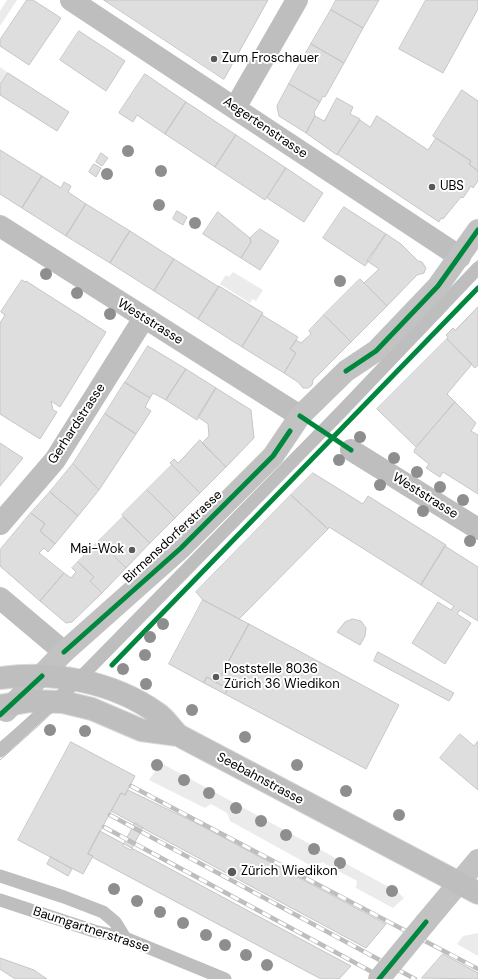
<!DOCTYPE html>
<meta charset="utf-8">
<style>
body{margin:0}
canvas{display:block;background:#fff}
</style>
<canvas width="478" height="979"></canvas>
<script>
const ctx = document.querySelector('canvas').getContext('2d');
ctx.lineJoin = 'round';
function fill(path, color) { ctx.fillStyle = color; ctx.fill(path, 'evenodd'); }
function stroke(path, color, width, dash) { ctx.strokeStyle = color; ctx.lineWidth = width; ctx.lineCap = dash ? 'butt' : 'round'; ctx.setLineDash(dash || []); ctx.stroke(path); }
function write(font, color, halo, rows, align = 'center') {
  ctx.font = font + ' "DM Sans",sans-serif'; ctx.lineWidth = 4; ctx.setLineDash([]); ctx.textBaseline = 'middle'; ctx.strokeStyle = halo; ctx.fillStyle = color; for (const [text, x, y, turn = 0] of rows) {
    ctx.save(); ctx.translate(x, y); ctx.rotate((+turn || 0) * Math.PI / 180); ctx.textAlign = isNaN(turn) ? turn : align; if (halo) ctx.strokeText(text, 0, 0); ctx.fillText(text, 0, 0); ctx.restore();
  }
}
fill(new Path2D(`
 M7 0H17L0 26V11Z
 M0 67 8 73 0 85Z
 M233 272 263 290 256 301 252 299 250 303 220 284 226 275 229 277Z
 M161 763 398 892 404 898 393 908 356 888 357 881 322 862 315 868 230 821 227 813 211 804 205 808 149 780Z
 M478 933V956L457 944 463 936Z`), '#ebebeb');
const building = new Path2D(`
 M27 0H33L61 18 29 65 0 46V40Z
 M104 0H268L224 79Z
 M336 0H379L363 28 331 10Z
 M426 0H478V9L443 73 399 49Z
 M331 10 363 28 344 63 311 44Z
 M79 31 125 61 106 91 60 60Z
 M311 44 344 63 325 97 323 96 320 102 289 84Z
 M8 73 69 112 57 131 0 95V85Z
 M145 74 186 102 165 134 137 115 133 122 119 113Z
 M289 84 320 102 314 112 315 116 306 133 279 116 277 106Z
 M462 90 478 101V171L469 164 471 161 433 136Z
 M337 98 353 107 350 114 360 119 337 155 306 133 315 116 324 121Z
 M186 102 236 135 215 167 165 134Z
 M377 116 428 150 436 138 471 161 469 164 478 171V181L473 188 471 186 463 198 461 197 443 219 441 218 439 222 337 154 360 120 370 127Z
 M236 135 286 168 265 200 215 167Z
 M0 150 42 176 22 208 0 194Z
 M101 153 108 158 102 166 96 162Z
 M94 164 101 168 96 177 89 172Z
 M286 168 323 193 304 222 267 198Z
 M42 176 61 188 64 182 71 186 68 192 86 204 66 236 22 208Z
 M86 204 130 231 110 263 66 236Z
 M344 207 386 234 365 266 323 238Z
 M177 211 187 217 183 225 173 219Z
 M218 212 250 238 251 242 241 258 203 234Z
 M260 229 279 241 260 270 241 258 251 242 250 238Z
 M130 231 174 259 154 291 110 263Z
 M386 234 401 244 418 261 422 262 426 268 424 273 417 275 387 306 364 283 379 269 367 261Z
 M174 259 219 287 198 319 154 291Z
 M360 279 387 306 351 342 324 315Z
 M22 280 25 282 26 281 106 332 60 407 51 401 53 410 57 412 40 439 0 414V323L5 315 1 312Z
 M219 286 263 313 242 347 198 319Z
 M478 307V365L475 368 447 339 448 337 446 335 453 328 455 330Z
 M262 315 298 337 290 349 296 353 284 373 242 347Z
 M324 315 351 342 313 380 312 385 308 388H303L298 382 284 373 296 353 290 349 296 340 301 343 311 334 309 331Z
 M447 339 472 364 447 394 455 402 416 447 377 409Z
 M148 346 186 369 166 400 153 393 150 398 125 383Z
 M186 369 216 388 197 420 166 400Z
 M125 382 150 398 145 407 151 411 136 434 105 414Z
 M216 388 251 410 254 438 226 467 202 443 209 436 208 424 198 417Z
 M455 402 476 423 471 431 478 435V494L443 472 440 477 426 468 429 464 414 452 415 449Z
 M105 414 136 434 99 490 73 464Z
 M200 440 226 467 200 493 170 463 174 459 178 463Z
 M0 443 23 458 0 486Z
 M73 464 99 490 78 516 50 492Z
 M172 465 200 493 175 518 147 490Z
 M313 473 363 504 368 496 446 545 421 585 329 527 328 529 291 495Z
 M147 490 175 518 150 543 122 515Z
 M50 492 78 516 55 544 40 531 45 524 31 513Z
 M291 495 328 529 239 619 203 600 196 592Z
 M31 513 45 524 40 531 55 544 48 552 44 548 39 553 64 573 40 601 0 566V550Z
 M123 517 150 543 126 568 99 541Z
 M99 541 126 568 102 593 90 581 94 577 78 562Z
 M445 546 478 567V621L460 610 457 614 471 623 445 664 412 643 438 602 451 610 454 606 421 585Z
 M78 562 94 577 90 581 102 593 72 622 66 623 40 601 64 573 71 578 76 572 72 568Z
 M203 600 249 624 217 683 207 677 204 683 169 664Z
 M353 619 361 621 366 628 365 636 360 645 337 632 345 622Z
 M249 624 399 705 366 769 225 694 228 689 217 683Z
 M378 652 454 693 449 701 374 661Z
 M207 677 228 689 225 694 204 683Z
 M460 734 474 746 478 741V790L440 758Z
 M71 742 135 776 125 795 121 793 111 811 88 854 93 856 83 874 18 840Z
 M128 790 196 823 386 924 366 948 111 811 121 793 125 795Z
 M135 823 143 827 131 850 123 846Z
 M100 831 124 844 351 966 339 979H321L92 857 93 856 88 854Z
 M51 857 72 869 68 876 47 864Z
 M443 954 478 973V979L422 978Z
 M0 958 34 970 47 979H15L0 969Z`);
fill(building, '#dedede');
stroke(building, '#c6c6c6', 1);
const primary = new Path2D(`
 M0 678C53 671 112 681 157 713 165 718 171 728 178 735L478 893
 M0 706 31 701 63 702 92 709 141 730 178 735`);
stroke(primary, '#dbdbdb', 24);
stroke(new Path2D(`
 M0 751 78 680 342 411 478 268
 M0 876 64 897 103 912 115 922 125 938
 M0 900 94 931 125 938 225 979`), '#bebebe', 13);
stroke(new Path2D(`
 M71 0 460 257
 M235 108 297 0
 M0 226 300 416
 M351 450 478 529
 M0 524 55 460 144 318
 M0 598 64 652`), '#bebebe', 22);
stroke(new Path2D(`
 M6 711 64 652 181 548 273 456 300 416 346 371 376 351 438 286 478 230
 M426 922 478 860`), '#c2c2c2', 22);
stroke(primary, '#bebebe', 22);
stroke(new Path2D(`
 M0 742 38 710 102 649 443 300 478 260
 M0 760 37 727 84 682 438 319 478 275`), '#bebebe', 1);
const rail = new Path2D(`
 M131 786 478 969
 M110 815 415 979
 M104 827 385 979`);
stroke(rail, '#bebebe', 4.5);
stroke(rail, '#fff', 3, [9]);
stroke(new Path2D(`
 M379 979 426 922`), '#c2c2c2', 22);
stroke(new Path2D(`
 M346 371 376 351 438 286 478 230
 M300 416 351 450
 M64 652 181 548 273 456 290 431
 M112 665 478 288
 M0 715 42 676
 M379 979 426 922`), '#00873e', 5);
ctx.fillStyle = '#8e8e8e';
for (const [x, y] of [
 [128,151],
 [161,171],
 [107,174],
 [159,205],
 [195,223],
 [46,274],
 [340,281],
 [77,293],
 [110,314],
 [360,437],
 [394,458],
 [339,460],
 [417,472],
 [380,485],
 [440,487],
 [463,500],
 [423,511],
 [470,541],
 [163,624],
 [150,637],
 [145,655],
 [123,669],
 [146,684],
 [192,710],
 [50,730],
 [85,731],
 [245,737],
 [157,765],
 [297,765],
 [184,780],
 [346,791],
 [209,793],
 [236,808],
 [399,815],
 [261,821],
 [286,835],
 [314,849],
 [340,863],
 [114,889],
 [392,891],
 [137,901],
 [160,912],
 [183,923],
 [206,935],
 [225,945],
 [246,955],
 [267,965]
]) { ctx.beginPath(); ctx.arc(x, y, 6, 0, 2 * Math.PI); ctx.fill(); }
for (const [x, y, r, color] of [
 [214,59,4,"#595959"],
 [432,187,4,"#595959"],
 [132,550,4,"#595959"],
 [216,677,4,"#595959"],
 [232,872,5,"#595959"]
]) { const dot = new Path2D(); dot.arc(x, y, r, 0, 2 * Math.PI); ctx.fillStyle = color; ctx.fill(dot); stroke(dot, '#fff', 1.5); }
write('13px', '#000', '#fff', [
 ["Zum Froschauer",222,59],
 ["UBS",440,187],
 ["Mai-Wok",124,550,"right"],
 ["Poststelle 8036",224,670],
 ["Zürich 36 Wiedikon",224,685],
 ["Zürich Wiedikon",241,872]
], 'left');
write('13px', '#000', '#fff', [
 ["Aegertenstrasse",265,128,34],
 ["Weststrasse",150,322,32],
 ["Gerhardstrasse",77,424,-57],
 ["Weststrasse",425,496,32],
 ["Birmensdorferstrasse",173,537,-43],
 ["Seebahnstrasse",260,779,28],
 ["Baumgartnerstrasse",91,930,18]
]);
</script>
